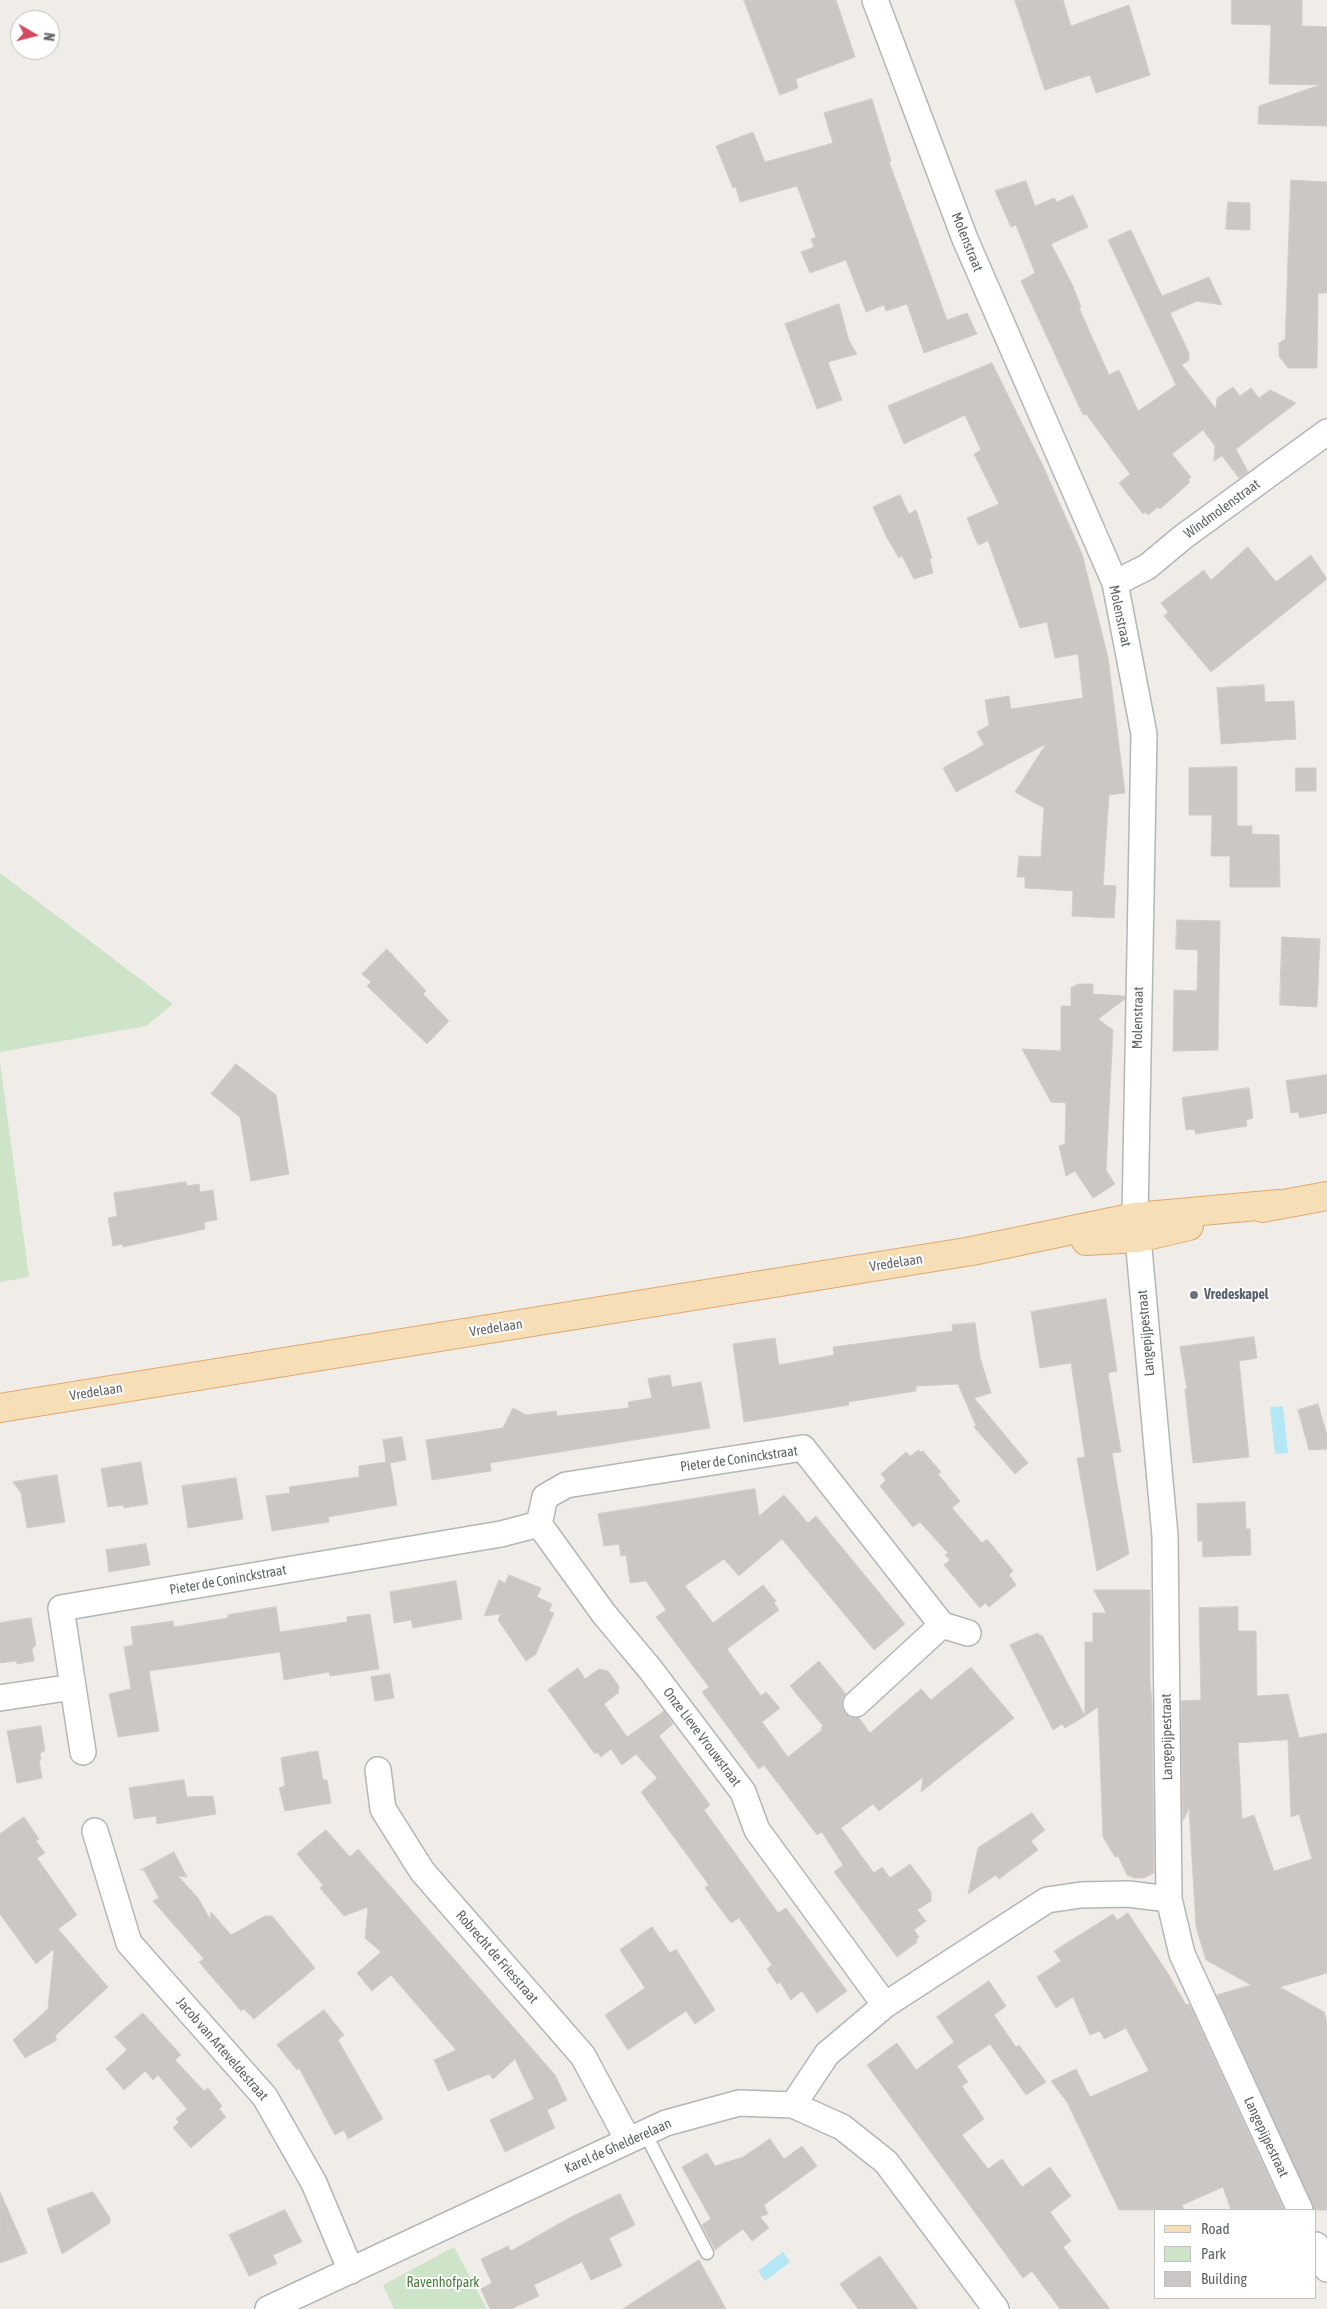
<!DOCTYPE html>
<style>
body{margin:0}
#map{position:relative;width:1327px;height:2309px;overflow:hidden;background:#f0ece8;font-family:"Asap Condensed",sans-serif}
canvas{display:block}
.legend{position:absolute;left:1154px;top:2209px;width:162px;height:90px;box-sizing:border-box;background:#fff;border:1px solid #bfc1c2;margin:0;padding:6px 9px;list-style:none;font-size:15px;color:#606467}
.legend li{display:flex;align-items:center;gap:10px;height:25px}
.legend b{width:25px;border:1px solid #bfc1c2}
.north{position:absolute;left:10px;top:10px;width:50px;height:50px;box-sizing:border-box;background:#fff;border:1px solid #bfc1c2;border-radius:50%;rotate:98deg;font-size:14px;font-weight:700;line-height:20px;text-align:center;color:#606467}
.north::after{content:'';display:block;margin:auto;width:18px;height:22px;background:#d6485c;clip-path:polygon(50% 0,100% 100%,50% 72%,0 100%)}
</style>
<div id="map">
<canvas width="1327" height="2309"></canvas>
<ul class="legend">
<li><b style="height:6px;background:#f6deb7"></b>Road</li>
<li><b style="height:14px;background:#cee4c8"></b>Park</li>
<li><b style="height:14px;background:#cbc7c5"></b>Building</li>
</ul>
<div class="north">N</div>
</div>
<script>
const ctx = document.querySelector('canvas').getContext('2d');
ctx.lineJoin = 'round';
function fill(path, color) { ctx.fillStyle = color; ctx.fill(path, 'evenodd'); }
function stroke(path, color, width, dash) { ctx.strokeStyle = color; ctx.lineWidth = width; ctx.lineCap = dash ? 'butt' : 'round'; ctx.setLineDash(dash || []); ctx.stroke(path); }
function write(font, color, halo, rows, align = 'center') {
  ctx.font = font + ' "Asap Condensed",sans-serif'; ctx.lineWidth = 4; ctx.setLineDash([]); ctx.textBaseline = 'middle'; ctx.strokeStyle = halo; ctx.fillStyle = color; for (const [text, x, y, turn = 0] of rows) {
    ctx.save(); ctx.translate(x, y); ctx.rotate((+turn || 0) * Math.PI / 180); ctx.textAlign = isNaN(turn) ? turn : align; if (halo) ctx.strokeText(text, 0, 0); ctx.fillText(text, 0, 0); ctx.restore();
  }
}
fill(new Path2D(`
 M0 873 173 1004 146 1026 0 1052Z
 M0 1062 29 1277 0 1282Z
 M454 2247 487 2309H394L383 2285Z`), '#cee4c8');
fill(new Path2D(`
 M1283 1406 1288 1453 1275 1454 1270 1407Z
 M783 2252 790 2262 765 2281 758 2271Z`), '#b3e7f6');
const building = new Path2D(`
 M744 0H836L855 57 796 79 798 88 780 95Z
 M1015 0H1063L1071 26 1129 5 1150 75 1096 93 1090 75 1045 90Z
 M1232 0H1302V26L1327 27V126L1258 124 1259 106 1320 85 1269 84 1271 25 1232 24Z
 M872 99 891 161 889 162 947 320 967 313 977 334 924 353 907 304 886 311 884 305 866 312 846 260 810 273 801 252 814 247 811 239 816 237 797 186 740 202 736 187 733 188 716 146 753 132 765 162 833 143 824 113Z
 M1291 180 1327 182V293H1318L1317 368H1288L1279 356V343L1285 339Z
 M1026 181 1035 206 1054 198 1057 202 1073 195 1088 227 1051 244 1072 284 1081 307 1079 308 1109 375 1119 370 1138 411 1176 385 1108 240 1131 230 1162 296 1209 277 1222 305 1197 301 1170 313 1189 353V360L1182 365 1216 409 1217 398 1233 387 1240 396 1251 388 1259 398 1270 390 1296 403 1236 449 1248 472 1239 478 1222 456 1214 461 1215 446 1203 430 1172 454 1191 477 1188 480 1190 482 1160 509 1158 507 1148 515 1146 512 1143 514 1119 483 1130 474 1086 414 1083 415 1021 281 1035 273 1016 225 1011 227 995 191Z
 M1228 202 1250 203V230L1226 229Z
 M839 304 849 341 857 354 828 362 842 400 817 409 785 324Z
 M992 363 1044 468 1082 554 1108 657 1125 793 1109 795 1103 885 1116 886 1114 918 1072 916 1073 891 1025 888V877H1017L1019 856 1041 857 1044 808 1015 792 1046 744 956 792 943 768 984 745 977 732 989 725 985 700 1009 696 1011 709 1083 698 1078 654 1055 658 1047 622 1020 628 988 541 978 545 967 518 999 504 974 454 981 450 965 415 904 444 888 406Z
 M900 495 909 514 916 510 932 558 930 559 933 573 914 579 902 556 899 558 887 538 873 507Z
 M1248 547 1276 582 1311 555 1327 579 1211 672 1164 616 1168 612 1161 603 1204 570 1211 580Z
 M1264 685 1265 702 1294 701 1296 739 1221 744 1217 688Z
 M1237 767V826H1252V834L1279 835 1280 887H1230V856H1211L1212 815H1189V768Z
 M1296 768H1316V791H1296Z
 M1177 920 1220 921 1218 1050 1173 1051 1174 990 1197 991 1198 950 1176 949Z
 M1282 937 1320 939 1317 1007 1280 1005Z
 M387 949 426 991 423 994 449 1021 427 1044 367 986 371 982 362 974Z
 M1079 984H1093V994L1125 996V999L1098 1019 1113 1030 1106 1170 1115 1184 1093 1198 1075 1171 1066 1176 1059 1146 1065 1144 1066 1103 1051 1102 1022 1049 1061 1051V1006H1071V988Z
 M236 1064 276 1095 289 1174 251 1181 240 1117 211 1094Z
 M1327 1075V1113L1300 1118 1298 1112 1291 1113 1286 1081Z
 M1249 1088 1253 1118 1246 1120 1247 1126 1196 1134 1194 1129 1186 1130 1182 1098Z
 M186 1182 187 1186 199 1184 200 1192 213 1190 217 1220 204 1222 205 1229 123 1247 122 1244 113 1246 108 1218 117 1216 114 1193Z
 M1106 1299 1117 1371 1108 1373 1121 1452 1112 1453 1129 1554 1097 1571 1077 1458 1085 1457 1071 1363 1040 1368 1031 1312Z
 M975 1323 980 1358 991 1393 974 1398 1028 1463 1015 1474 974 1427 976 1426 958 1384 916 1386V1391L848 1402 849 1405 744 1422 733 1344 775 1338 779 1365 834 1355 833 1347 953 1331 952 1325Z
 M1254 1337 1257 1358 1239 1361 1249 1457 1193 1463 1185 1389H1187L1180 1347Z
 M670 1375 672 1387 701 1382 710 1428 490 1463 491 1471 432 1480 426 1440 503 1428 513 1408 526 1415 556 1411 557 1416 629 1408 628 1402 652 1398 648 1379Z
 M1318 1404 1327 1435V1449L1309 1450 1298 1410Z
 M402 1437 406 1460 390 1463 397 1505 328 1517 329 1522 272 1531 266 1496 290 1493 289 1487 359 1477V1466L386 1462 383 1440Z
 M919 1450 920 1452 923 1451 941 1472 938 1474 960 1501 952 1508 982 1543 987 1539 1013 1571 1009 1575 1016 1585 989 1607 985 1603 980 1608 944 1565 950 1560 945 1555 948 1553 920 1522 913 1527 880 1486 886 1480 881 1474 906 1452 910 1456Z
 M141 1462 148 1504 124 1508 123 1505 108 1507 101 1469Z
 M57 1475 65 1522 27 1528 21 1493 13 1482Z
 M236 1478 243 1519 188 1528 182 1486Z
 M755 1489 759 1516 784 1495 808 1523 816 1516 905 1624 874 1650 782 1539 739 1576 724 1559 685 1586 713 1623 763 1585 776 1601 774 1603 779 1610 727 1649 761 1696 766 1692 780 1708 762 1722 788 1757 822 1730 821 1728 823 1726 790 1686 819 1661 846 1694 842 1700V1707L845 1713 851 1718H859L870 1733 921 1689 931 1700 971 1667 1014 1718 921 1792 923 1777 879 1811 873 1804 841 1828 874 1873 882 1867 890 1878 910 1864 931 1892V1901L917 1910 926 1921 914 1930 919 1937 916 1940 917 1942 897 1957 834 1872 843 1865 822 1832 817 1835 764 1765 759 1769 702 1692 709 1687 656 1617 666 1610 646 1581 630 1583 626 1555 621 1556 619 1544 604 1546 598 1514Z
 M1245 1502 1246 1529H1250L1251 1555 1203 1557 1202 1541H1198L1197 1504Z
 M146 1544 150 1565 109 1572 106 1550Z
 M509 1575 541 1588 537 1597 552 1604 549 1611 554 1613 536 1654 526 1661 498 1620 501 1614 484 1616 499 1580 505 1583Z
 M456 1581 462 1619 413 1628 411 1620 394 1623 390 1592Z
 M1094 1590H1150V1681L1152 1703 1154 1873 1144 1878H1135L1127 1875 1118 1856 1115 1857 1103 1837 1098 1707 1085 1716V1642H1093V1613H1106Z
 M276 1607 280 1632 347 1622V1617L370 1614 379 1669 330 1676 329 1672 284 1680 280 1652 149 1671 159 1731 118 1737 109 1694 131 1689 124 1647 133 1645 131 1627 173 1621 174 1627 228 1618V1615Z
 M1238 1607V1631H1256L1257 1696 1288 1694 1299 1738 1327 1733V1973L1280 1987 1324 2012 1327 2022V2210H1314L1218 1998 1217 1995 1251 1985 1206 1960 1196 1927 1189 1808 1183 1821 1181 1701 1201 1700 1199 1608ZM1288 1740 1291 1817 1299 1814 1312 1859 1274 1871 1254 1815 1242 1819 1238 1743Z
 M31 1618 36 1645 32 1649 34 1661 17 1664 16 1661 0 1663V1623Z
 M1038 1633 1040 1636 1042 1635 1085 1716 1065 1728 1062 1724 1053 1730 1010 1645Z
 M578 1668 585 1679 599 1669 608 1671 619 1686 618 1693 604 1704 627 1737 664 1711 673 1724 659 1736 710 1805 704 1810 778 1913 786 1908 847 1991 817 2013 802 1991 791 2000 780 1982 777 1984 767 1969 772 1965 739 1918 731 1923 705 1888 709 1885 641 1792 657 1778 636 1754 622 1765 611 1749 601 1757 597 1752 595 1754 548 1690Z
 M390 1674 394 1698 375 1701 371 1677Z
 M41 1726 45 1751 40 1753 41 1760H39L42 1778 17 1783 7 1731Z
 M318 1751 323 1780H327L331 1803 285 1811 279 1788 285 1786 281 1758Z
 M184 1780 187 1797 213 1796 216 1814 157 1824 156 1816 134 1819 129 1788Z
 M1032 1813 1045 1830 1031 1841 1038 1850 999 1879 996 1875 968 1894 978 1848Z
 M24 1817 39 1839 36 1841 45 1853 37 1858 77 1915 58 1929 108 1987 55 2036 57 2040 25 2058 13 2040 48 2009 54 1949 36 1964 0 1914V1834Z
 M326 1830 350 1857 358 1849 555 2075 567 2100 547 2110 555 2128 505 2152 490 2120 534 2099 515 2059 493 2079 489 2074 448 2091 434 2060 456 2050 391 1975 372 1991 357 1973 381 1952 365 1938 368 1907 344 1916 320 1888 323 1885 297 1854Z
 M174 1852 187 1877 178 1876 198 1898 210 1919 211 1912 231 1935 265 1916H272L315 1968 254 2019 244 2009 241 2011 199 1962 204 1959 153 1901 159 1898 144 1870H141Z
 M1128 1913 1169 1975 1186 2005 1189 2004 1191 2008 1284 2210H1231L1223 2187 1182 2205 1184 2210H1119L1067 2102 1051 2081 1076 2069 1090 2097 1149 2071 1126 2028 1104 2039 1100 2031 1090 2035 1073 1997 1056 2008 1037 1977 1061 1961 1054 1951 1113 1914 1117 1920Z
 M652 1927 670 1953 676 1949 715 2010 695 2024 686 2011 628 2050 605 2015 645 1988 620 1950Z
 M989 1981 1006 2006 994 2015 1016 2047 1019 2045 1046 2082 1026 2095 990 2044 957 2066 968 2082 962 2086 984 2119 962 2135 988 2169 1002 2159 1022 2187 1050 2167 1071 2196 1050 2212 1071 2241 1063 2247 1110 2309H1060L1032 2271 1023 2278 867 2065 897 2043 916 2070 954 2042 937 2017Z
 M324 2010 344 2035 338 2040 383 2119 348 2139 344 2130 335 2135 299 2068 297 2070 277 2045Z
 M143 2013 181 2055 175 2060 204 2091 208 2088 222 2106 219 2109 226 2117 191 2148 173 2128 179 2122 176 2119 187 2109 158 2075 153 2080 145 2071 124 2090 106 2069 127 2050 115 2037Z
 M770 2139 784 2159 802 2146 817 2166 764 2205 768 2214 760 2217 769 2228 752 2241 743 2229 715 2250 702 2225 711 2219 682 2167 707 2153 715 2166 743 2157Z
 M0 2192 27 2253 0 2263Z
 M93 2192 110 2218V2223L62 2254 47 2209Z
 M620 2194 635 2225 609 2238 622 2266 591 2280 582 2262 534 2285 539 2296 511 2309H490L481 2289 492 2283 481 2259 508 2246 511 2251 571 2217Z
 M285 2210 302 2242 273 2255 277 2264 249 2276 229 2235Z
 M880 2256 918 2309H858L840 2284Z
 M699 2260 726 2309H623Z`);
fill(building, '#cbc7c5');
stroke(building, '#d4cdc7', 1);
const lane = new Path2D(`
 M645 2133 707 2253`);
const street = new Path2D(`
 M875 0 965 239 1115 583 1144 734 1135 1217
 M1115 583 1147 567 1183 537 1327 432
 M1138 1238 1165 1536 1169 1899 1182 1954 1300 2210
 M0 1698 73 1687
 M856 1704 942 1625
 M83 1752 61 1608 501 1534 539 1524
 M378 1770 383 1809 422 1871 583 2056 628 2140
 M95 1831 129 1943 265 2097 314 2183 351 2271
 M885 2005 757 1830 743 1792 650 1669 604 1614 539 1524 545 1497 566 1485 803 1448 942 1625 968 1633
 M793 2105 827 2054 885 2005 1047 1900 1081 1895 1128 1894 1169 1899
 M1316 2245 1327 2269
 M268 2309 666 2123 739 2103 793 2105 842 2127 886 2162 996 2309`);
const primary = new Path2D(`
 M1262 1208 1327 1196
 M1086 1241 1138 1238 1189 1226
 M0 1408 972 1251 1135 1217 1279 1204`);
stroke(lane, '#b3b6b9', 15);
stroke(street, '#b3b6b9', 28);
stroke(primary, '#e2a86f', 30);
stroke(lane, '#fff', 12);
stroke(street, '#fff', 25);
stroke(primary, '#f6deb7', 28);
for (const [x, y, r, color] of [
 [1194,1295,5,"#6b7280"]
]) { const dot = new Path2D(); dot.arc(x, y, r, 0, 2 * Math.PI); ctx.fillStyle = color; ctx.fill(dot); stroke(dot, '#fff', 2); }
write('14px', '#606467', '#fff', [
 ["Molenstraat",967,242,68],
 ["Windmolenstraat",1222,509,-36],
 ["Molenstraat",1120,616,78],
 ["Molenstraat",1138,1018,-89],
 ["Vredelaan",896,1263,-9],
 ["Vredelaan",496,1328,-9],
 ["Langepijpestraat",1146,1333,-95],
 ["Vredelaan",96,1392,-9],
 ["Pieter de Coninckstraat",739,1459,-8],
 ["Pieter de Coninckstraat",228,1580,-10],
 ["Onze Lieve Vrouwstraat",702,1737,53],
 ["Langepijpestraat",1167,1737,-91],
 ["Robrecht de Friesstraat",497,1957,49],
 ["Jacob van Arteveldestraat",222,2049,49],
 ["Langepijpestraat",1266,2137,65],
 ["Karel de Ghelderelaan",618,2146,-24]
]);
write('bold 14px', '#5b616d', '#fff', [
 ["Vredeskapel",1204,1295]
], 'left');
write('14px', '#4a7e3f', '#fff', [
 ["Ravenhofpark",443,2283]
]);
</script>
